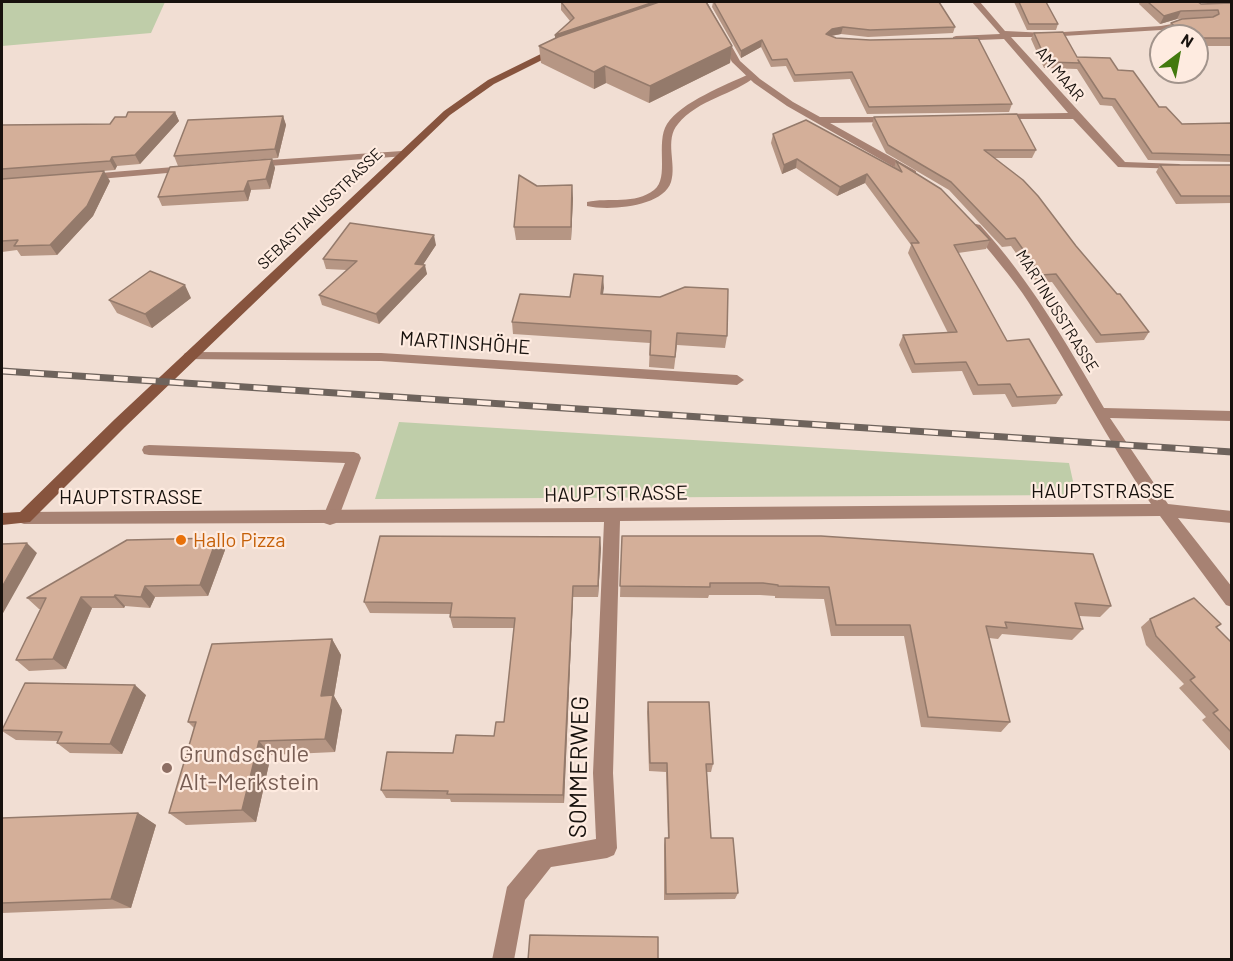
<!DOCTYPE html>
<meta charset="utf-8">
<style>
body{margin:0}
#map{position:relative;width:1233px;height:961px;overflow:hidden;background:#f1ded3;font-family:Barlow,sans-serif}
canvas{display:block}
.frame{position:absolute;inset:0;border:3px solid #17110d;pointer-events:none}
.north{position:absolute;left:1149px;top:24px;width:60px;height:60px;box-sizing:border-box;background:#feebe0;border:2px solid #a2948c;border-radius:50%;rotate:32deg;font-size:16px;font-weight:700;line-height:24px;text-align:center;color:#17110d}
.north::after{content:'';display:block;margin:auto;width:21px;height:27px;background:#42790e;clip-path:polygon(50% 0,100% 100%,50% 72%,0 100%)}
</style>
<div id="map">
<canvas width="1233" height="961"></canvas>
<div class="frame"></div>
<div class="north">N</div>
</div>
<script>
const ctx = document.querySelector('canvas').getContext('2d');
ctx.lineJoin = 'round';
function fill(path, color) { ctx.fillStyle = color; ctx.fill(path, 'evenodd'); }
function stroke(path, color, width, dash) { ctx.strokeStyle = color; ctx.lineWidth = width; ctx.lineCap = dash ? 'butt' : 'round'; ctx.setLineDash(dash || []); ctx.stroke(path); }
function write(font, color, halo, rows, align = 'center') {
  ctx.font = font + ' Barlow,sans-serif'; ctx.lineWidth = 4.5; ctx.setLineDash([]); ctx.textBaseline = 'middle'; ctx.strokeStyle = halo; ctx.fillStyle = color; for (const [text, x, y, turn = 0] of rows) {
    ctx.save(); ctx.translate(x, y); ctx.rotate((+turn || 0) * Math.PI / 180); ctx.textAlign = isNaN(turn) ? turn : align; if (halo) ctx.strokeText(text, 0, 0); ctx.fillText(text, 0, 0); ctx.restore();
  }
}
fill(new Path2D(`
 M2 2H165L151 33 2 46Z
 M399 422 1069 463 1076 495 375 499Z`), '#bfcda9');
fill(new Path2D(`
 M749 74 756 76C734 95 698 99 678 124 664 140 677 164 671 182 663 207 609 211 587 206V202C609 197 635 205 654 190 670 178 655 143 667 124 681 102 726 85 749 74Z
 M149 445 354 452 359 454 361 458 338 519 336 523 330 525 324 523 322 519 345 463 149 455 144 454 142 450 144 446Z`), '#a78273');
fill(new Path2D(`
 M699 2H707L740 61 760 79 793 102 820 117H896L898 119 893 122 830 123 916 171V175H908L787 106 754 83 732 62Z
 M972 2H980L1005 31 1047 33 1161 26 1193 20V24L1161 30 1047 37H1011L1125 162 1179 164 1184 167 1183 169 1118 167 1073 119H995L993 117 998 114 1068 113 1004 39 953 41V37L956 36 1000 34Z
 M402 151 406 152V156L255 167 250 164 255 161Z
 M186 166 191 169 190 171 88 180 83 177 88 174Z
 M976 224 980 225C1030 280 1067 344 1104 408L1232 411V421L1110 418 1168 504 1232 511V523L1178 518 1232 587V607L1226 605 1160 516 620 521 613 773 617 848 614 855 607 858 551 867 525 900 514 960H492L507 887 538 850 596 839 593 773 604 522 24 524 18 522 16 518 18 514 24 512 1151 504C1106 439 1072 369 1029 303 1012 276 990 253 970 227Z
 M190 352 381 353 737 375 744 380 737 385 381 361 185 359 183 356 185 353Z`), '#a78273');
fill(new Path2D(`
 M557 46 561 49 560 51 494 84 450 115 125 427 30 522 2 525V513L20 512 115 419 444 111 488 80Z`), '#87543e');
const rail = new Path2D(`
 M2 371 1232 452`);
stroke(rail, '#6e635c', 7);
stroke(rail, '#feebe0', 4.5, [14]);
fill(new Path2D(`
 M561 2 732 46 730 63 649 103 606 83 594 89 541 63 539 46 555 39 570 21 561 10Z
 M713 2H939L955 27 953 33 868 37 841 34 831 36 1012 104 1009 112 867 114 850 79 794 82 786 66 771 67 761 47 741 58 712 7Z
 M1014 2H1046L1058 24 1056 30H1027Z
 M1140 2H1198L1201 4H1232V46H1197V36H1173L1167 31 1171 23 1196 18 1177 19 1160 24 1139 4Z
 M1034 33 1077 57 1118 70 1159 107 1182 124 1232 123V162L1148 160 1112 106 1100 105 1077 69 1044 68 1031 39Z
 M175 112 179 121 140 164 117 166 115 170 58 175 110 181 93 216 57 255 21 256 17 250 2 252V125L110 124 126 117Z
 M283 116 286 125 278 158 178 166 174 156Z
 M874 117 1036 150 1032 158H994L1076 246 1149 332 1144 340 1096 343 1052 282 1037 283 1011 246 1002 247 949 190 886 153 872 125Z
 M773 134 894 168 896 161 990 240 986 249 958 253 1007 341 1062 395 1056 404 1012 407 1005 394 973 395 962 371 912 373 899 345 903 335 948 333 908 253 911 245 865 183 837 196 796 168 782 174 771 143Z
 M272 159 275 168 270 189 251 190 248 201 162 206 158 197Z
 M1160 165H1232V203L1176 204 1156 172Z
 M573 198 571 240H516L514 227Z
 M436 245 423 264 427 274 379 324 322 305 319 295 347 270 326 269 323 259Z
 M603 276V294L727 336 725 348 677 345 674 369 649 367 650 343 513 334 512 322 570 297Z
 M191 298 152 328 117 313 109 300Z
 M622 536 1111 606 1100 617 1079 616 1083 629 1072 640 1002 634 998 639 989 638 1010 722 1001 732 921 727 904 636H831L824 599 775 598V596L760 595H709L708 598 620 597Z
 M217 538 225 550 208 596 155 597 150 608 125 606 124 608H92L66 669 29 671 16 660 41 609H39L27 598Z
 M601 548 598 597H573L564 803 451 802 450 799 386 798 381 790 453 753 494 736 504 722 514 628H453L450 617 451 614 370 613 364 602Z
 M1150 619 1217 628 1232 643V753L1202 720 1206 717 1179 688 1184 684 1146 645 1141 627Z
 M332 639 341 655 334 696 342 710 335 752 271 755 256 822 186 825 169 813 194 728 188 722Z
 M146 695 122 754 70 753 57 743 58 741 16 740 2 731Z
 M648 702 713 764 711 772H707L711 838 738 893 735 899 664 900V845L665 838H668L666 772 649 771 647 712Z
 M138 813 156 825 131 908 2 913V818Z`), '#b69684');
fill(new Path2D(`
 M654 2H669L555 44V35Z
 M1181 11 1177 19 1160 24 1164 16Z
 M843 27 841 34 830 36 826 34 832 29Z
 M762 40 761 47 741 58V51Z
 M732 46 730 63 649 103 650 86Z
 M605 66 606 83 594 89V72Z
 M175 112 179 121 140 164 135 155Z
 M283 116 286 125 278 158 275 149Z
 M112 157 117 166 115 170 110 161Z
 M272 159 275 168 270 189 266 179Z
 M797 159 796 168 782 174 784 165Z
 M104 171 110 181 93 216 57 255 50 245Z
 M867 174 865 183 837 196 840 187Z
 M248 181 251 190 248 201 244 191Z
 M572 185 573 198 571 240V227Z
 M434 235 436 245 421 268 425 265 427 274 379 324 376 314 415 264Z
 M603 276 604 288 601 306V294Z
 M185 285 191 298 152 328 145 314Z
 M600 537 601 548 598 597V586Z
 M217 538 225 550 208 596 200 585Z
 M27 543 37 553 2 615V587Z
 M145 586 155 597 150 608 141 597Z
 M573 586V597L564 803 563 795Z
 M115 595 125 606 124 608 114 597Z
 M81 597 92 608 66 669 53 659Z
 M332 639 341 655 334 696 342 710 335 752 325 739 321 696Z
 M135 685 146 695 122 754 110 744Z
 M259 741 271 755 256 822 242 810Z
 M138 813 156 825 131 908 111 899Z`), '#947a6b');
const building = new Path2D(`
 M561 2H654L555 35 574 18Z
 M659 2H706L732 46 650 86 605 66 594 72 539 46 558 37Z
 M714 2H939L955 27 870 30 843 27 832 29 826 34 836 38 870 40 978 38 1012 104 869 107 852 72 795 75 787 59 772 60 762 40 741 51Z
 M1019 2H1046L1058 24H1029Z
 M1148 2H1198L1201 4 1231 3 1232 38H1197V36H1186L1171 23 1182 19 1213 17 1219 14 1218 10 1181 11 1164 16Z
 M1063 32 1077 57 1110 58 1118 70 1133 71 1159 107H1166L1182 124 1232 123V155L1152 153 1115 99 1103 98 1078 60 1080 63 1047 62 1034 33Z
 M128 112H175L135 155 112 157 110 161 2 169V125L110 124 115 117H126Z
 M1017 114 1036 150H984L1023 180 1038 196 1076 246 1117 294H1120L1149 332 1101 335 1056 274 1041 275 1015 238 1006 239 951 182 888 145 874 117Z
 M283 116 275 149 174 156 188 120Z
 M806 120 902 172 896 161 941 189 990 240 954 245 1007 341 1029 339 1062 395 1017 397 1010 384 978 385 966 362 915 364 903 335 957 332 911 243H919L867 174 840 187 797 159 784 165 773 134Z
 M272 159 266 179 248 181 244 191 158 197 170 167Z
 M1160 165H1232V196H1181Z
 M104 171 87 206 50 245 14 246 18 240 2 241V179Z
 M519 175 537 186 572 185 571 227H514Z
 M350 223 434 235 415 264 425 265 376 314 319 295 357 261 323 259Z
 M150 271 185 285 145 314 109 300Z
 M574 274 603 276 601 294 660 297 685 287 728 289 727 336 677 333 675 357 650 355 651 331 512 322 520 294 570 297Z
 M380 536 600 537 598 586H573L563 795 447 794 448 791 381 790 387 752 453 753 456 735 494 736 496 722H504L515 618 450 617 452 603 364 602Z
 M622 536H821L1093 554 1111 606 1075 603 1083 629 1005 622 1007 628 986 626 1010 722 928 717 910 625H836L829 587 778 586V585L763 583H710V587L620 586Z
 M217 538 200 585 145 586 141 597 115 595 114 597H81L53 659 16 660 46 598H27L127 540Z
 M27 543 2 587V544Z
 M1194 598 1221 624 1216 627 1232 643V733L1213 713 1218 710 1190 680 1195 677 1156 636 1150 619Z
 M332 639 321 696 333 695 325 739 259 741 242 810 169 813 196 722H188L212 644Z
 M25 683 135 685 110 744 57 743 62 732 2 730Z
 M648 702H709L713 764H706L711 838H733L738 893 666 894 665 838H669L667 763H650Z
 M138 813 111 899 2 903V818Z
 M530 935 658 937V960H528Z`);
fill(building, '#d4af99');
stroke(building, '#947a6b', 1.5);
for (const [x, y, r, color] of [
 [181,540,6,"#e8710a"],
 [167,768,6,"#8d6e63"]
]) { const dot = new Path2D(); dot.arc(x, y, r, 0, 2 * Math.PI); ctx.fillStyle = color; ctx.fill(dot); stroke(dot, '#feebe0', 2); }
write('16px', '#17110d', '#feebe0', [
 ["AM MAAR",1060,74,50],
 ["SEBASTIANUSSTRASSE",320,209,-44],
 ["MARTINUSSTRASSE",1057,311,58]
]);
write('20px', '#17110d', '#feebe0', [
 ["MARTINSHÖHE",465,343,4],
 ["HAUPTSTRASSE",1103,491],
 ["HAUPTSTRASSE",616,494,-1],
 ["HAUPTSTRASSE",131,497]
]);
write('20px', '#c56008', '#feebe0', [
 ["Hallo Pizza",193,540]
], 'left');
write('24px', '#785e54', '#feebe0', [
 ["Grundschule",179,754],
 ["Alt-Merkstein",179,782]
], 'left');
write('24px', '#17110d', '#feebe0', [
 ["SOMMERWEG",579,767,-89]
]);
</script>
